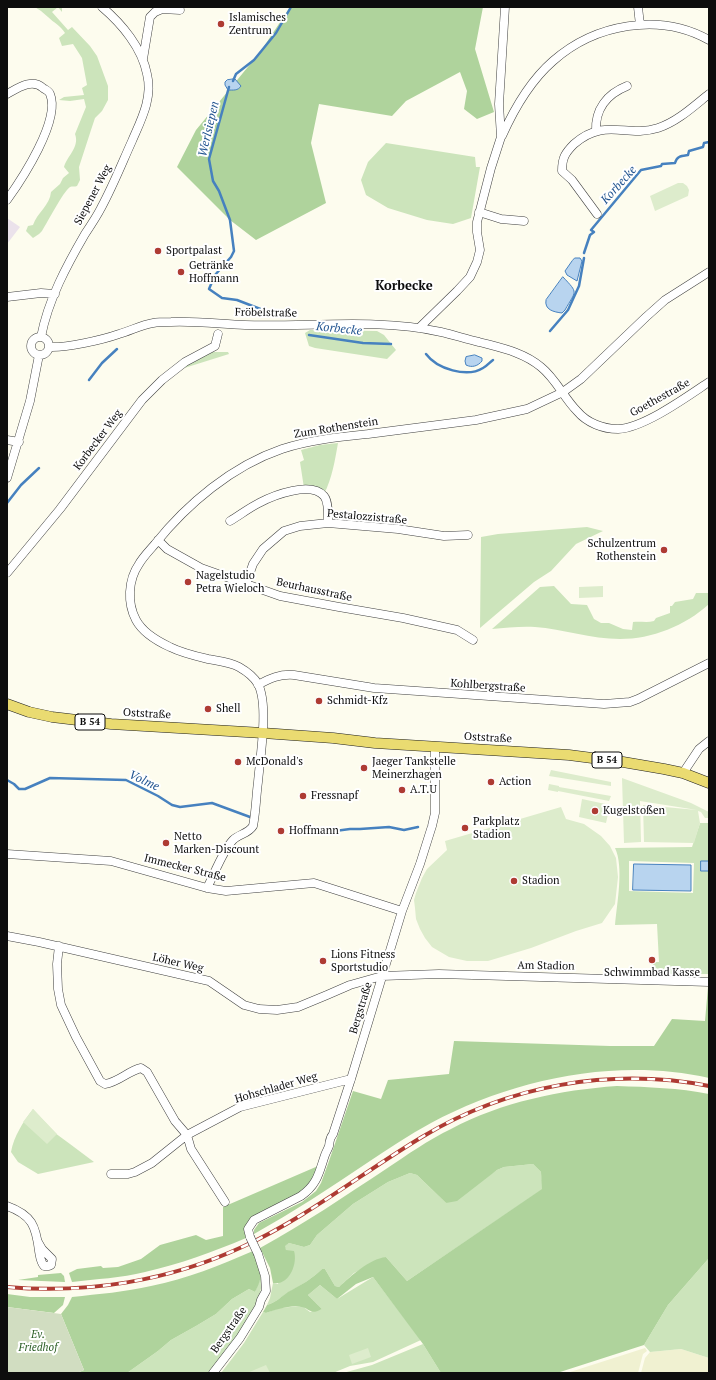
<!DOCTYPE html>
<meta charset="utf-8">
<style>
body{margin:0}
#map{position:relative;width:716px;height:1380px;overflow:hidden;background:#fdfcee;font-family:"PT Serif",serif}
canvas{display:block}
.frame{position:absolute;inset:0;border:8px solid #0d0d0d;pointer-events:none}
</style>
<div id="map">
<canvas width="716" height="1380"></canvas>
<div class="frame"></div>
</div>
<script>
const ctx = document.querySelector('canvas').getContext('2d');
ctx.lineJoin = 'round';
function fill(path, color) { ctx.fillStyle = color; ctx.fill(path, 'evenodd'); }
function stroke(path, color, width, dash) { ctx.strokeStyle = color; ctx.lineWidth = width; ctx.lineCap = dash ? 'butt' : 'round'; ctx.setLineDash(dash || []); ctx.stroke(path); }
function write(font, color, halo, rows, align = 'center') {
  ctx.font = font + ' "PT Serif",serif'; ctx.lineWidth = 4; ctx.setLineDash([]); ctx.textBaseline = 'middle'; ctx.strokeStyle = halo; ctx.fillStyle = color; for (const [text, x, y, turn = 0] of rows) {
    ctx.save(); ctx.translate(x, y); ctx.rotate((+turn || 0) * Math.PI / 180); ctx.textAlign = isNaN(turn) ? turn : align; if (halo) ctx.strokeText(text, 0, 0); ctx.fillText(text, 0, 0); ctx.restore();
  }
}
fill(new Path2D(`
 M7 218 20 227 7 244Z`), '#ebe2eb');
fill(new Path2D(`
 M645 1348 647 1351 643 1354 638 1373H567Z
 M681 1349 709 1358V1373H641L645 1358 650 1352Z`), '#f0f1d1');
fill(new Path2D(`
 M34 7H62V12L58 7 52 12 68 30 72 27 90 46 97 56 108 86V100L102 111 95 118 91 130 79 167 80 180 77 186C75 187 72 186 70 187 63 192 47 223 42 231L39 234 33 238 26 231 28 226 33 225C37 213 50 205 51 192L60 184 63 178 69 173 64 167C67 156 80 147 75 134L86 107 84 99 70 101 59 100 64 97 84 95 82 88 87 85 82 58 73 44 62 46 59 38 65 33C60 25 54 23 48 17 42 12 41 10 34 7Z
 M386 143 475 157 476 167H480L471 218 453 224 427 220 388 208 366 195 361 180 368 162Z
 M310 330 377 331 384 335 396 350 387 359 315 348 309 346 305 333Z
 M209 352H228L229 354 178 370Z
 M338 443C335 460 332 479 324 494L304 488 300 462 304 460 301 450 320 445Z
 M587 527 603 531 576 544 551 571 534 582 480 628 481 537 498 534Z
 M554 586 571 604 587 605 594 619 601 623H609L623 629 632 630 633 622C640 621 647 623 654 621L656 618 670 613V606H672L675 602 693 599 696 593H709V604C685 626 652 639 620 639 591 639 563 629 535 627 521 626 506 628 492 629L540 587Z
 M700 823H709V861H701V870L709 871V974H700L688 977H652L653 962H659L657 924 615 925C617 903 624 867 615 848L692 847ZM629 861 694 863 693 893 629 891Z
 M33 1109 55 1133 70 1144 94 1162 38 1174 18 1162 11 1152C14 1136 23 1122 33 1109Z
 M533 1164 541 1172 543 1189 407 1281 386 1257 354 1273 339 1287 335 1286 325 1269H322C312 1279 301 1285 289 1292 281 1297 275 1303 267 1305L270 1298 273 1283 278 1284 286 1250 284 1246 289 1243 304 1247 310 1245 317 1235 353 1204 388 1182 410 1173 417 1175 446 1203 497 1170 504 1167Z
 M709 1258V1358L681 1349 650 1352 644 1345 668 1305Z
 M262 1274C265 1307 229 1347 210 1373H127L158 1351 171 1340 196 1326 216 1314 232 1299 249 1289 255 1292Z
 M373 1277 421 1340 373 1362 350 1366 333 1373H221L244 1343 263 1312 266 1313 279 1308 302 1306 310 1312 322 1309 308 1295 320 1285 337 1299Z
 M423 1344 441 1373H343L372 1365Z`), '#cce4bb');
fill(new Path2D(`
 M290 7H483L475 49 494 112 477 119 464 109 467 91 460 72 406 101 392 116 319 104 311 143 326 203 256 240 230 220 177 167 196 130 261 51Z
 M708 987 709 1078C617 1057 513 1079 431 1123 409 1135 388 1149 367 1163 330 1188 293 1212 254 1234V1230L259 1223 302 1202 316 1191 321 1183 329 1161 353 1091 381 1099 388 1080 449 1074 454 1041 610 1046H654L672 1019 705 1021Z
 M617 1086C648 1087 679 1088 709 1094V1258L668 1305 644 1345 557 1373H441L423 1344 373 1277 356 1284 337 1299 320 1285 308 1295 322 1309C310 1315 312 1310 302 1307 293 1304 274 1310 266 1313L263 1312 267 1305C275 1303 281 1297 288 1292 301 1285 312 1279 322 1269H325L335 1286 339 1287C351 1276 369 1259 386 1257L407 1281 542 1189 541 1172 533 1164 504 1167 497 1170 457 1201 446 1203 417 1175 410 1173 388 1182 353 1204 317 1235 310 1245 304 1247 289 1243 285 1246 286 1250 294 1251C298 1264 289 1286 273 1283L270 1268 260 1248C304 1224 345 1196 386 1169 407 1155 428 1140 451 1129 502 1102 560 1090 617 1086Z
 M318 1166 314 1178 300 1194 251 1219C245 1225 246 1230 246 1238 213 1252 180 1264 145 1272 121 1278 96 1279 72 1282L69 1273 77 1269 101 1266 103 1268 118 1267 141 1259 160 1245 196 1235 206 1240 223 1236V1207Z
 M253 1251C260 1269 265 1274 255 1292L249 1289 232 1299 216 1314 196 1326 171 1340 158 1351 127 1373H77L84 1370 61 1314 68 1305 72 1297C99 1294 125 1292 151 1286 187 1279 220 1265 253 1251Z
 M61 1273 64 1276 65 1282 18 1280 38 1277V1275Z
 M7 1294 30 1297H65L63 1305 54 1313 7 1307Z`), '#afd39c');
fill(new Path2D(`
 M7 1307 61 1314 84 1370 77 1373H7Z`), '#d1ddc1');
fill(new Path2D(`
 M678 183H683L687 186 689 190 688 196 655 211 650 196Z
 M603 586V597L579 598V587Z
 M551 770 611 782V786L549 776Z
 M622 778 691 803 709 812V818H705L701 812 698 811 700 823 694 843 644 842 643 805 697 810 640 801 641 842 624 843Z
 M549 784 559 786V787L611 796 609 801 558 791V792L548 790Z
 M582 799 610 805 606 823 579 817Z
 M561 807 566 819 584 824 601 836 610 846 616 858 618 877 615 904 602 923 576 931 531 948 488 961H467L449 957 432 947 425 938 420 929 416 919 415 908 414 900 416 893 422 878 427 869 447 850 445 841Z
 M33 1109 57 1134 47 1144 23 1122Z
 M368 1348 371 1357 352 1364 349 1355Z
 M266 1365 270 1373H247Z`), '#ddeccc');
const water = new Path2D(`
 M235 79 241 86C238 91 233 90 228 90L225 85V82L227 80Z
 M575 258H580L582 261 577 281 567 275 565 271 572 261Z
 M563 277C579 294 576 290 565 310L562 313C554 312 544 310 546 300Z
 M475 355 482 358V361C478 366 472 368 466 365L465 361 466 357Z
 M701 861H709V871H701Z
 M634 864 691 865V891L633 890Z`);
fill(water, '#b8d4ef');
stroke(water, '#4681bf', 1);
stroke(new Path2D(`
 M233 81 236 74 254 60 276 33 291 7
 M229 87 209 159 213 181 219 191 230 220 234 251 231 257 215 275 209 289 222 298 237 300 263 310
 M584 253 590 235 594 232 591 230 641 170 661 166 662 164 675 163C677 156 681 156 688 155L689 151 703 147 704 143 709 142
 M550 331 568 310 579 286 584 258
 M309 335 363 343 391 344
 M426 354C437 369 467 378 483 368 487 366 490 362 493 360
 M89 380 102 363 117 349
 M7 503 21 485 39 468
 M7 780 14 784 19 789H25L50 778 126 780 158 796 172 805 180 807 212 803 250 817
 M320 833 350 829H360L389 827 404 830 418 827`), '#4681bf', 2.5);
const minor = new Path2D(`
 M638 7 640 25
 M143 59 150 17 155 12 162 9 180 10
 M7 94C18 88 32 78 43 88 46 90 49 91 50 94 61 120 22 179 7 200
 M596 131C595 109 607 94 627 86
 M502 136C514 109 530 81 553 61 595 24 659 12 709 40
 M479 212 501 219 524 221
 M597 214 572 180 562 171C562 158 565 153 574 144 605 117 626 138 658 128 677 122 694 106 709 94
 M7 297 41 293 55 294
 M419 328 457 291 470 277 477 262 480 250 477 232V222L491 168 501 137 499 104 505 7
 M41 337C48 300 67 265 85 234 91 225 97 216 101 208 113 186 122 163 132 141 141 120 153 98 147 74 142 48 122 24 102 7
 M31 346a9 9 0 1 1 18 0a9 9 0 1 1-18 0Z
 M49 347C66 348 102 340 119 334 130 331 141 325 153 323 158 322 165 322 171 322 196 321 220 324 245 325 311 327 377 318 441 332 454 335 466 339 479 342 501 348 523 352 541 367 556 379 564 398 577 411 587 423 603 429 618 429 644 428 688 396 709 382
 M7 440 19 442
 M7 478 30 401 39 355
 M230 521C240 515 249 508 259 503 274 495 311 481 324 496 329 502 328 516 328 523
 M158 540 167 549 201 568 280 596 339 607 403 618 457 630 473 640
 M7 573 60 509 142 400 162 380 185 362 215 346 218 334
 M246 584 253 564 263 549 284 531 300 526 328 523 398 529 444 536 468 535
 M258 685C270 678 280 674 294 675L374 688 604 704 630 702 638 699 709 663
 M683 773 699 749 709 741
 M7 854 111 861 207 888 226 891 314 883 402 911
 M207 888C214 875 223 850 233 840 239 834 248 834 253 826 256 811 256 797 258 782 260 758 269 705 258 684 254 677 246 671 239 667 230 662 218 661 208 659 195 656 182 653 170 647 157 641 143 633 136 620 127 603 128 580 139 564 143 557 149 551 155 544 187 504 232 466 282 449 309 440 339 437 368 434 404 429 440 425 476 420L527 409 563 392 581 379 646 317 665 300 709 272
 M7 936 39 942 209 981 244 1005 259 1009 277 1010 298 1007 327 995 350 985 382 976 439 974 709 982
 M59 946 57 964 58 989 61 1005 76 1037 100 1081 105 1084C119 1082 128 1071 141 1068L147 1072 175 1121 187 1135 191 1149 225 1202
 M111 1174H128L135 1172 152 1163 187 1135 240 1107 351 1079
 M7 1206C32 1215 36 1226 39 1251 40 1256 40 1261 44 1266H49L51 1265 52 1259 42 1249 38 1242
 M250 1237 248 1229 254 1220 301 1196C318 1184 319 1172 325 1155 326 1152 328 1149 329 1146 330 1141 329 1139 333 1134L351 1079 402 911 420 864 432 826 435 813V748
 M213 1373 240 1338 259 1307 261 1300 266 1291 265 1276 258 1254`);
const major = new Path2D(`
 M7 704 29 712 52 717 111 724 263 733 333 738 375 743 569 755 623 762 664 769 683 773 709 783`);
stroke(minor, '#404040', 9);
stroke(major, '#1e1e1e', 11);
stroke(minor, '#fff', 8);
stroke(major, '#eadb71', 10);
const rail = new Path2D(`
 M7 1287C87 1294 169 1281 242 1247 306 1218 362 1173 422 1137 508 1085 611 1067 709 1086`);
stroke(rail, '#ae3b33', 4);
stroke(rail, '#fff', 2.5, [8]);
const minorBridge = new Path2D(`
 M250 1237 258 1254`);
stroke(minorBridge, '#404040', 9, []);
stroke(minorBridge, '#fff', 8);
for (const [x, y, r, color] of [
 [221,24,4,"#ae3b33"],
 [158,251,4,"#ae3b33"],
 [181,272,4,"#ae3b33"],
 [664,550,4,"#ae3b33"],
 [188,582,4,"#ae3b33"],
 [319,701,4,"#ae3b33"],
 [208,709,4,"#ae3b33"],
 [238,762,4,"#ae3b33"],
 [364,768,4,"#ae3b33"],
 [491,782,4,"#ae3b33"],
 [402,790,4,"#ae3b33"],
 [303,796,4,"#ae3b33"],
 [595,811,4,"#ae3b33"],
 [465,828,4,"#ae3b33"],
 [281,831,4,"#ae3b33"],
 [166,843,4,"#ae3b33"],
 [514,881,4,"#ae3b33"],
 [652,960,4,"#ae3b33"],
 [323,961,4,"#ae3b33"]
]) { const dot = new Path2D(); dot.arc(x, y, r, 0, 2 * Math.PI); ctx.fillStyle = color; ctx.fill(dot); stroke(dot, '#fff', 1.5); }
for (const [x, y, w] of [
 [90,722,30],
 [607,760,30]
]) { const box = new Path2D(); box.roundRect(x - w / 2, y - 8, w, 16, 3); ctx.fillStyle = '#fff'; ctx.fill(box); stroke(box, '#0d0d0d', 1); }
write('bold 10px', '#0d0d0d', null, [
 ["B 54",90,722],
 ["B 54",607,760]
]);
write('11px', '#0d0d0d', '#fff', [
 ["Islamisches",229,18],
 ["Zentrum",229,31],
 ["Sportpalast",166,251],
 ["Getränke",189,266],
 ["Hoffmann",189,279],
 ["Schulzentrum",656,544,"right"],
 ["Rothenstein",656,557,"right"],
 ["Nagelstudio",196,576],
 ["Petra Wieloch",196,589],
 ["Schmidt-Kfz",327,701],
 ["Shell",216,709],
 ["McDonald's",246,762],
 ["Jaeger Tankstelle",372,762],
 ["Meinerzhagen",372,775],
 ["Action",499,782],
 ["A.T.U",410,790],
 ["Fressnapf",311,796],
 ["Kugelstoßen",603,811],
 ["Parkplatz",473,822],
 ["Stadion",473,835],
 ["Hoffmann",289,831],
 ["Netto",174,837],
 ["Marken-Discount",174,850],
 ["Stadion",522,881],
 ["Lions Fitness",331,955],
 ["Sportstudio",331,968],
 ["Schwimmbad Kasse",652,973,"center"]
], 'left');
write('11px', '#0d0d0d', '#fff', [
 ["Siepener Weg",93,195,-62],
 ["Fröbelstraße",266,313,1],
 ["Goethestraße",660,398,-29],
 ["Zum Rothenstein",336,428,-9],
 ["Korbecker Weg",98,440,-53],
 ["Pestalozzistraße",367,517,5],
 ["Beurhausstraße",314,590,12],
 ["Kohlbergstraße",488,686,4],
 ["Oststraße",147,714,3],
 ["Oststraße",488,738,3],
 ["Immecker Straße",185,868,14],
 ["Löher Weg",178,963,13],
 ["Am Stadion",546,966,1],
 ["Bergstraße",361,1008,-73],
 ["Hohschlader Weg",276,1088,-16],
 ["Bergstraße",229,1330,-55]
]);
write('italic 11px', '#295d24', '#fff', [
 ["Ev.",38,1335],
 ["Friedhof",38,1348]
]);
write('italic 12px', '#235591', '#fff', [
 ["Werlsiepen",209,129,-77],
 ["Korbecke",619,185,-48],
 ["Korbecke",339,329,6],
 ["Volme",144,781,25]
]);
write('bold 13px', '#0d0d0d', '#fff', [
 ["Korbecke",404,286]
]);
</script>
